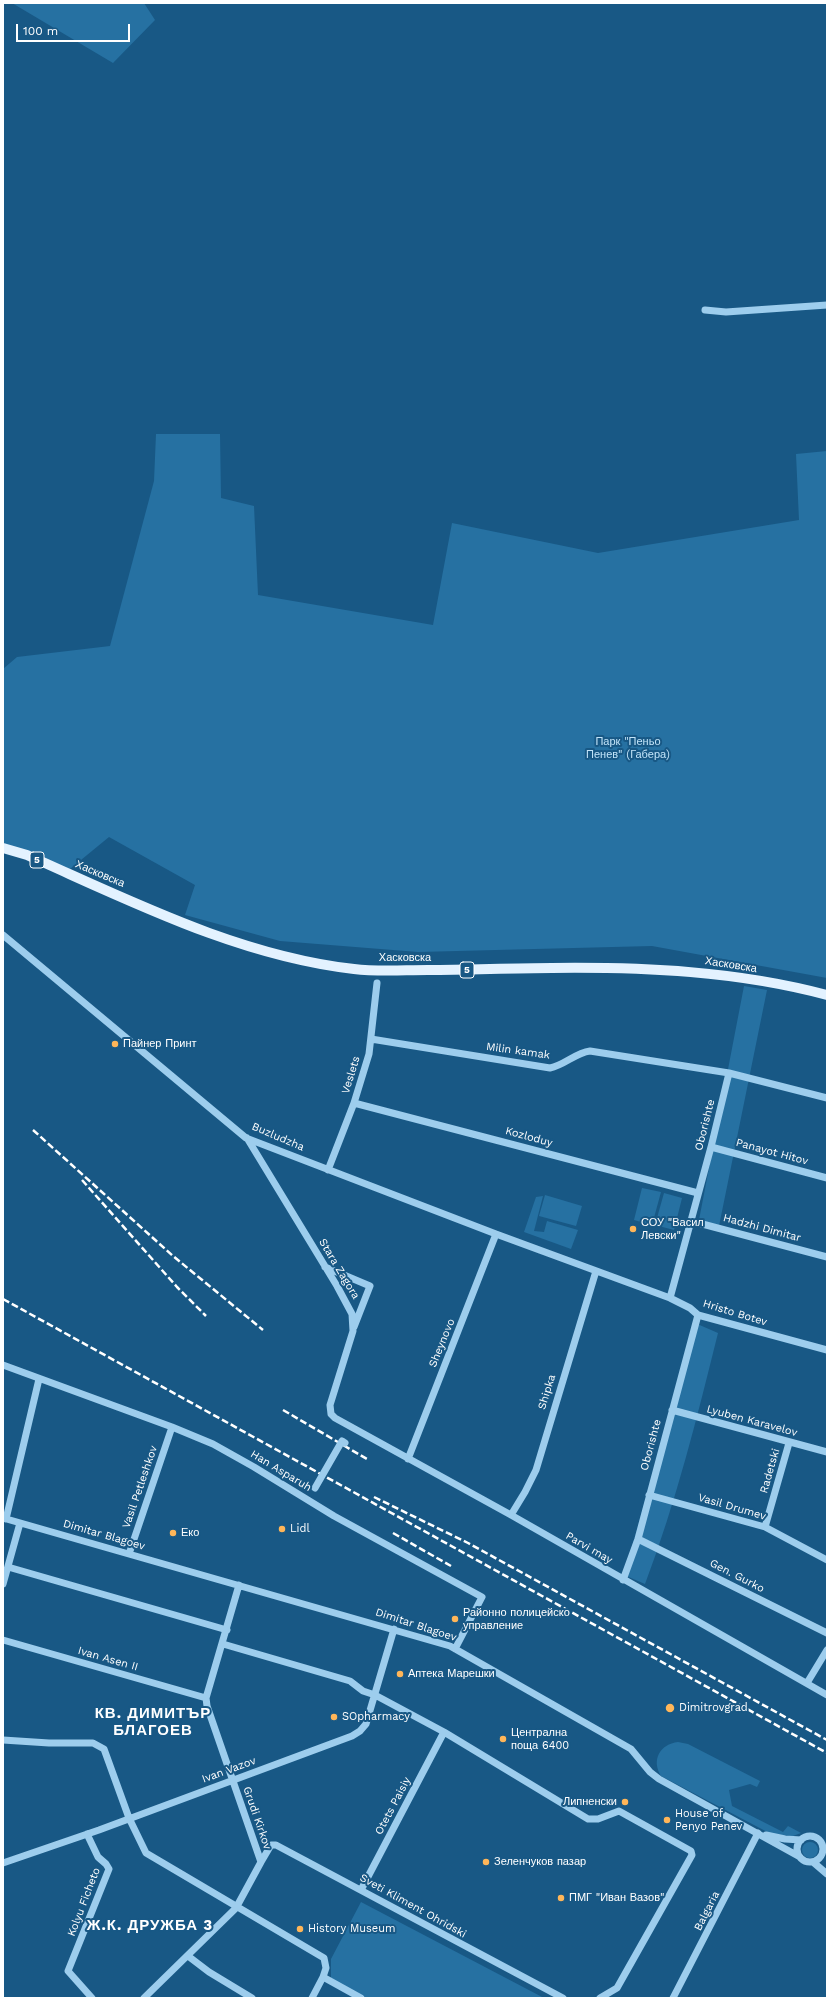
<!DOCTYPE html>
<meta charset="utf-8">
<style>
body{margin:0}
#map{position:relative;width:830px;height:2001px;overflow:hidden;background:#185885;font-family:"Work Sans",sans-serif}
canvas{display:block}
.frame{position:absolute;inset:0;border:4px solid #fff;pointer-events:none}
.scale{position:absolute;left:16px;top:24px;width:114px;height:18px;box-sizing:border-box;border:2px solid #fff;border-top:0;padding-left:5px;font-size:12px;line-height:14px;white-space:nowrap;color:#fff;-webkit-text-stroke:3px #185885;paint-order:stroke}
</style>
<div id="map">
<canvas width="830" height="2001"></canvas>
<div class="frame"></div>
<div class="scale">100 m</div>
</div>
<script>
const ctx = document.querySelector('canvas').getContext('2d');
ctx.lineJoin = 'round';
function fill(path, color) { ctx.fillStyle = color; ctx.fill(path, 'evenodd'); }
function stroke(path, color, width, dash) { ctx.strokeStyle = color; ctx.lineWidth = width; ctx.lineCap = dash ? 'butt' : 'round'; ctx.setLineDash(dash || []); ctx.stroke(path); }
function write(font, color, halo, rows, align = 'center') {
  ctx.font = font + ' "Work Sans",sans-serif'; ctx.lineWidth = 4; ctx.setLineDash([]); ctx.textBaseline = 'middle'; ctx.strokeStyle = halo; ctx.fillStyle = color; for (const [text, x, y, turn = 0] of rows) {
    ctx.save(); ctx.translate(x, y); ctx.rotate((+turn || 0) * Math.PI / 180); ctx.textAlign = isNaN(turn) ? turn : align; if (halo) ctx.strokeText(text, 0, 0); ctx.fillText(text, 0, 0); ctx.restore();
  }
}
fill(new Path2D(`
 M12 3H144L155 20 113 63Z
 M156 434H220L221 498 254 506 258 595 433 625 452 523 598 553 799 520 796 454 827 451V978L652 946 418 952 280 941 185 915 195 885 109 837 70 869 54 864 3 843V669L17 657 110 646 154 481Z
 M744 986 767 990 719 1226 699 1220Z
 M642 1188 661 1192 652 1225 634 1220Z
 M664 1193 682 1198 674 1230 655 1225Z
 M545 1195 582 1206 576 1226 539 1216Z
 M543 1196 534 1231 544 1232 547 1221 578 1230 571 1249 524 1232 536 1197Z
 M695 1323 718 1333C697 1418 676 1502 645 1584L624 1575Z
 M678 1742 688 1744 760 1781 757 1787 750 1784 729 1790 732 1806 783 1832 788 1826 801 1833 793 1836 773 1835 661 1776C651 1760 660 1744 678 1742Z
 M802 1850a8 8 0 1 1 16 0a8 8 0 1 1-16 0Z
 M361 1902 544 1998H367L331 1979V1959Z`), '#2671a2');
stroke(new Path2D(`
 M705 310 726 312 827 305
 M3 935 246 1138 496 1234 670 1298 690 1308 698 1315 827 1350
 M371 1039 550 1068C565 1065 575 1053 590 1051L729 1073 827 1098
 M354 1103 698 1193
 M247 1138 337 1286 352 1314 353 1331 330 1405 331 1414 335 1418 511 1515 827 1695
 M711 1147 827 1178
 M328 1170 354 1103 369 1054 377 983
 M691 1221 827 1257
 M325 1267 370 1286 354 1327
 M670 1298 711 1147 729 1073
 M3 1365 172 1427 213 1444 254 1467 334 1516 482 1597 455 1649
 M672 1410 827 1452
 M408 1459 496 1234
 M649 1495 765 1527 827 1560
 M511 1515 525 1492 536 1470 596 1271
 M3 1518 450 1646 631 1749 650 1772 659 1779 800 1857
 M6 1519 39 1379
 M765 1527 789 1443
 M638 1539 827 1633
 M129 1554 172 1427
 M8 1567 227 1630
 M623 1580 638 1539 698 1315
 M3 1584 20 1523
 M3 1640 206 1698
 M223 1644 350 1681 363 1691 375 1695 444 1732 588 1819H598L619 1811 691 1851 692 1855 617 1988 600 1998
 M807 1683 827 1650
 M3 1740 49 1743H93L104 1749 129 1818 146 1853 324 1958 326 1968 323 1977 361 1998
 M87 1834 98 1857 106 1864 109 1869 68 1971 92 1998
 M766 1835 785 1839 801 1840
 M797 1849a13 13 0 1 1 26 0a13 13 0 1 1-26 0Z
 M261 1862 271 1845H276L563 1998
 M813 1862 827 1874
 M3 1863 99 1830 352 1736 360 1731 366 1724 394 1629
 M361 1890 444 1732
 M188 1956 209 1972 252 1998
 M144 1998 236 1908 261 1862 207 1706 206 1698 239 1585
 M312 1998 323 1977
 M673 1998 758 1833`), '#9dcded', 7);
stroke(new Path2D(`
 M3 848 27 855C131 901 239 956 354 969 378 972 403 970 428 970 469 970 511 968 552 968 645 967 737 971 827 995`), '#e3f2ff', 10);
stroke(new Path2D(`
 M33 1130 173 1256 263 1330
 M82 1180 177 1287 206 1316
 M3 1299 827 1753
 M283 1410 367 1459
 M374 1497 468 1543 827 1740
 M393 1533 451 1566`), '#fff', 2.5, [7, 3]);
stroke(new Path2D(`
 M315 1488 342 1441 345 1443`), '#9dcded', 7);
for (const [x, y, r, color] of [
 [115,1044,4,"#ffb659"],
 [633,1229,4,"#ffb659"],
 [282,1529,4,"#ffb659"],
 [173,1533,4,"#ffb659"],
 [455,1619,4,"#ffb659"],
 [400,1674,4,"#ffb659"],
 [670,1708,5,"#ffb659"],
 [334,1717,4,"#ffb659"],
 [503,1739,4,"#ffb659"],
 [625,1802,4,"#ffb659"],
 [667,1820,4,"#ffb659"],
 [486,1862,4,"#ffb659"],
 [561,1898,4,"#ffb659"],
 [300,1929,4,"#ffb659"]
]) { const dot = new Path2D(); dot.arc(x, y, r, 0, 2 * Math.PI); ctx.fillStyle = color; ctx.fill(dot); stroke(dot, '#185885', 1.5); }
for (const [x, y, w] of [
 [37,860,14],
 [467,970,14]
]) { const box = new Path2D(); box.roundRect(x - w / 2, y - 8, w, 16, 3); ctx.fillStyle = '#185885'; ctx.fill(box); stroke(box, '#fff', 1); }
write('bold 10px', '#fff', null, [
 ["5",37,860],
 ["5",467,970]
]);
write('11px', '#c2e4f9', '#185885', [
 ["Парк \"Пеньо",628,742],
 ["Пенев\" (Габера)",628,755]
]);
write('11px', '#fff', '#185885', [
 ["Хасковска",100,874,23],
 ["Хасковска",405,958],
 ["Хасковска",731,965,9],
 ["Milin kamak",518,1051,8],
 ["Veslets",351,1075,-73],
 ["Oborishte",705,1125,-76],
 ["Buzludzha",278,1137,23],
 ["Kozloduy",529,1137,15],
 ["Panayot Hitov",772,1152,15],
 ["Hadzhi Dimitar",762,1228,15],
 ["Stara Zagora",339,1269,59],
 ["Hristo Botev",735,1313,17],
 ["Sheynovo",442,1343,-68],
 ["Shipka",547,1392,-73],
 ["Lyuben Karavelov",752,1421,15],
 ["Oborishte",651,1445,-75],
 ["Han Asparuh",281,1471,31],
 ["Radetski",770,1471,-74],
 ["Vasil Petleshkov",140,1487,-71],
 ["Vasil Drumev",732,1507,16],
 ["Dimitar Blagoev",104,1535,16],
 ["Parvi may",589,1548,30],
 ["Gen. Gurko",737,1576,27],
 ["Dimitar Blagoev",416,1625,18],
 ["Ivan Asen II",108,1659,16],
 ["Ivan Vazov",229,1770,-20],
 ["Otets Paisiy",393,1806,-62],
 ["Grudi Kirkov",257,1818,71],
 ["Kolyu Ficheto",84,1902,-69],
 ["Sveti Kliment Ohridski",413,1906,29],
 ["Balgaria",707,1911,-63]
]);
write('11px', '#fff', '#185885', [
 ["Пайнер Принт",123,1044],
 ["СОУ \"Васил",641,1223],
 ["Левски\"",641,1236],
 ["Lidl",290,1529],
 ["Еко",181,1533],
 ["Районно полицейско",463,1613],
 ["управление",463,1626],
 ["Аптека Марешки",408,1674],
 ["Dimitrovgrad",679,1708],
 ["SOpharmacy",342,1717],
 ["Централна",511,1733],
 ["поща 6400",511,1746],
 ["Липненски",617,1802,"right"],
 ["House of",675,1814],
 ["Penyo Penev",675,1827],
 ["Зеленчуков пазар",494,1862],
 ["ПМГ \"Иван Вазов\"",569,1898],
 ["History Museum",308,1929]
], 'left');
ctx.letterSpacing = '1px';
write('bold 15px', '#fff', '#185885', [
 ["КВ. ДИМИТЪР",153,1714],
 ["БЛАГОЕВ",153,1731],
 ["Ж.К. ДРУЖБА 3",150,1926]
]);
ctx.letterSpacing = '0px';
</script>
